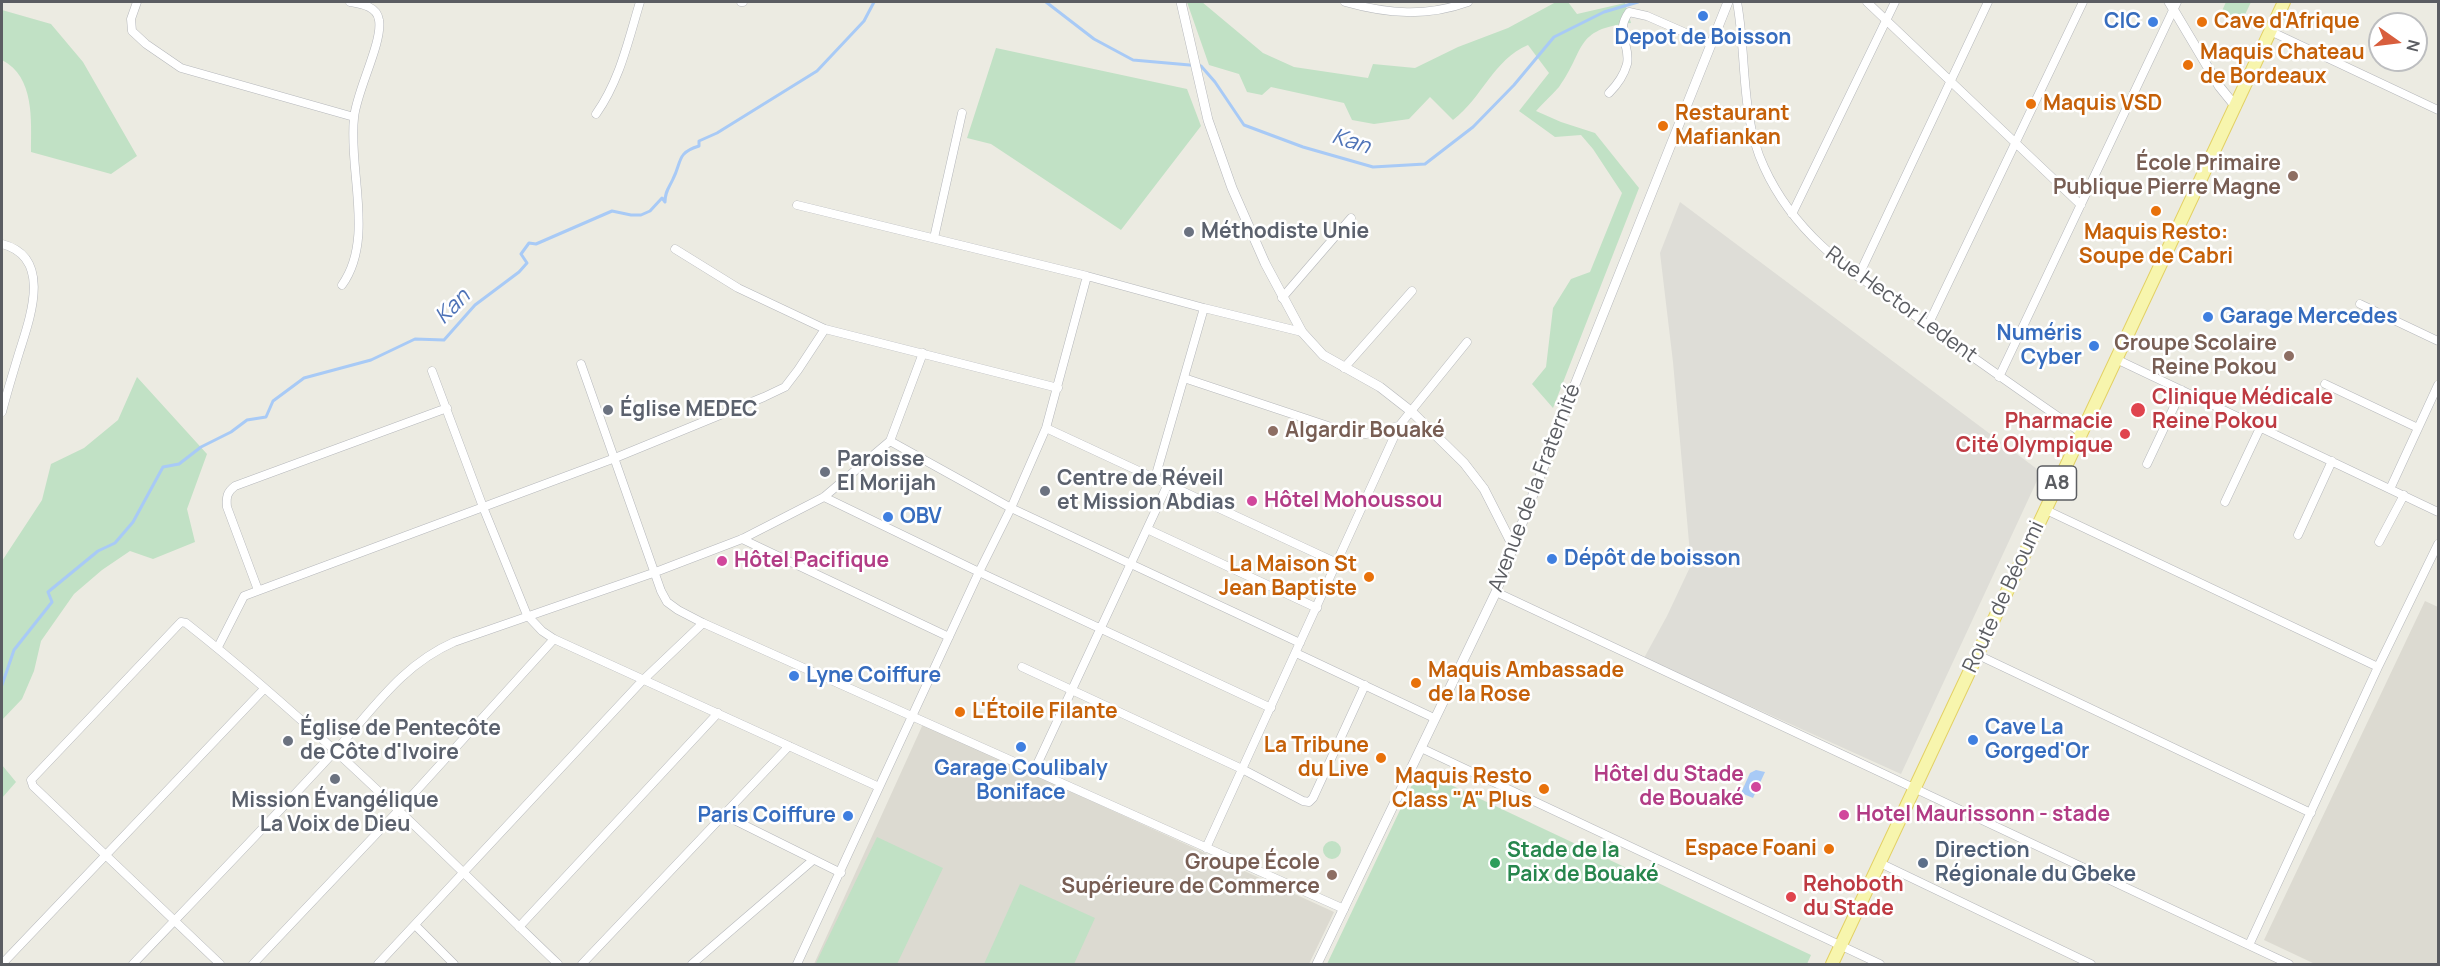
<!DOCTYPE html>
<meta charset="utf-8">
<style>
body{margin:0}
#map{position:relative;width:2440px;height:966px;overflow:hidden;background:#ecebe2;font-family:Manrope,sans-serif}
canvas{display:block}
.frame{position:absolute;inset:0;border:3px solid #5b5d62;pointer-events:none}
.north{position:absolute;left:2368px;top:12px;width:60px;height:60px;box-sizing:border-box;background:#fff;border:2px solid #bdbec0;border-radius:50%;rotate:104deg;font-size:16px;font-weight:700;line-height:24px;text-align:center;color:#5b5d62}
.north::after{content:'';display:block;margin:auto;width:21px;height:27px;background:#d85e3d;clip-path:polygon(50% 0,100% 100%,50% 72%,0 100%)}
</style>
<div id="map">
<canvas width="2440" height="966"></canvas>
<div class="frame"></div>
<div class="north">N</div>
</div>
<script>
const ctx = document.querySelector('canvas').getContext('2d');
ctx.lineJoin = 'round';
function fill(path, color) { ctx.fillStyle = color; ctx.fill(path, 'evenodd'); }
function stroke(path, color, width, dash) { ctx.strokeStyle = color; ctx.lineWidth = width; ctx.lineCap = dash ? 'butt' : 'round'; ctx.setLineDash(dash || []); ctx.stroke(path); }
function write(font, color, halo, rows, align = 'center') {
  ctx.font = font + ' Manrope,sans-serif'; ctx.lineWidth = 5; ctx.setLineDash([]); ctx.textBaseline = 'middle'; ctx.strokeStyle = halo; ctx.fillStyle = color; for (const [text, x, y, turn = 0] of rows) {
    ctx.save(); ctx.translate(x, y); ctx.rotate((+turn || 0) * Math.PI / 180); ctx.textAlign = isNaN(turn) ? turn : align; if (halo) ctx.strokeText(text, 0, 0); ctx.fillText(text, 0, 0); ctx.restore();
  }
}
fill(new Path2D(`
 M1680 202 2041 472 1901 774 1644 658 1667 616 1691 565 1673 362 1660 253Z`), '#deddd7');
fill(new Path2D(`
 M2425 601 2438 607V964H2315L2264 940Z
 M923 724 1334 912 1309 964H814Z`), '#dcdad1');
fill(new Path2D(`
 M1187 2H1202L1263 53 1294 67 1368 78 1373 64 1415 68 1458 47 1508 28 1556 2H1568L1577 14 1625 3 1631 23C1573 29 1586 50 1559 87 1552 95 1543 103 1536 111L1561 122 1595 133 1639 188 1553 408 1532 384 1546 367 1553 308 1571 279 1590 272 1622 193 1593 149 1581 135 1555 137 1519 111 1549 73 1528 45C1493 60 1483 97 1453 120L1430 97 1409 119 1374 124 1352 120 1344 103 1271 87 1262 95 1247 92 1239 74 1209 65Z
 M2226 2H2251L2241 23 2221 13Z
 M2 10 51 24 83 62 137 156 111 174 31 152C31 120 35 77 2 60Z
 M996 48 1187 89 1201 126 1121 230 991 144 967 138Z
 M137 377 207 454 187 509 195 542 153 559 130 551 102 570 74 594 41 641 34 671 22 699 2 720V561L42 500 51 464 84 448 118 420Z
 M2 765 16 782 2 798Z
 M1419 770 1811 955 1807 964H1327Z
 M877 837 943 868 897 964H819L816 963Z
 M1323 850a9 9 0 1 1 18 0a9 9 0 1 1-18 0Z
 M1020 884 1095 918 1074 964H984Z`), '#c1e1c5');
fill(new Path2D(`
 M1756 770 1765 772 1753 798 1741 793 1750 773Z`), '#a8caf6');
stroke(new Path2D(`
 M1046 2 1094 39 1133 60 1201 66 1215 82 1244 125 1303 147 1373 167 1425 164 1473 127 1514 85 1554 37 1604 12 1638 2
 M2 685 14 650 52 602 48 592 98 551 115 543 133 522 163 467 179 464 201 447 231 432 247 420 266 417 273 401 304 378 371 360 415 339 444 340 475 305 519 272 527 263 521 254 529 243 536 244 612 211 631 215H641L650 211 662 198 665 202C665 191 669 188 673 179 682 162 676 153 699 146V141L717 133 817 71 864 21 874 2`), '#a8caf6', 3);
const minor = new Path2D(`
 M137 2 131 19 132 31 146 44 181 68 354 117
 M741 2H743
 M1345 2C1387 14 1427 17 1468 2
 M1737 2C1747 56 1740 116 1764 167 1799 244 1864 279 1929 326 1980 362 2030 398 2082 433
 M1867 2 2081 205
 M2270 31 2438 110
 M1609 93C1617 85 1624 75 1627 64 1631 44 1614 33 1629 12L1647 16 1711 44
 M596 114C620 80 628 41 640 2
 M797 205 1087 276 1204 308 1302 332
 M1792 214 1895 2
 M934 238 962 113
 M2 244C53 257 30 318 19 353 13 373 7 392 2 412
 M675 249 738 288 825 329 1058 388
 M1858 277 1988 2
 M342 285C375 239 348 170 354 118 356 92 383 42 379 20 377 6 361 4 350 2
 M1282 298 1351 218
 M2360 304 2438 341
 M1928 325 2083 2
 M2116 359 2438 512
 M581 364 661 591 667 602 678 610 703 623 1344 909
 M1344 368 1412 291
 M432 371 483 507 527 615 542 631 554 639 879 787
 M1999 377 2177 2
 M1184 378 1349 433 1366 434 1399 426
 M2325 384 2418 428
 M1046 428 1337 563
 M890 441 1011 508 1300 643
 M2147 464 2182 390
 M1155 478 1204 308
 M2390 489 2438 385
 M824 497 979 572 1271 708
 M2225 502 2260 428
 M2044 509 2378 667
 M1147 529 1317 608
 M2298 535 2332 461
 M742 539 949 637
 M2379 542 2404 495
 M258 590 227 507C226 497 227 492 235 486L447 408
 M1496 592 2289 964
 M218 647 244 596 615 458 764 397 785 387 798 370 825 329
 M1296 653 1434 718
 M1978 655 2311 813
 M1022 667 1242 769 1303 801 1309 802 1313 798 1365 685
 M1421 748 1880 964
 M1034 771 1168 484
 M724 815 841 873
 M1206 848 1399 426 1467 342
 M1880 863 2091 964
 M415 925 454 964
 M519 927 718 713
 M2249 945 2378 667 2438 544
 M2 964 264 689
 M133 964C200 894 268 824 334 752 373 710 400 666 454 642L653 573 742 539 824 497 890 441 923 353
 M220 964 33 786 31 780 181 622 186 623C318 727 437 848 558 964
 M253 964 398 811 554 639
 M378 964 642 681 703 623
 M582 964 789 746
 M692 964 813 860
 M797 964 979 572 1011 508 1046 428 1087 276`);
const tertiary = new Path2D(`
 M1181 2 1208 120 1232 188 1265 263 1302 332 1323 355 1380 387 1412 412 1464 463 1484 489 1514 548
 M2169 2 2219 86 2236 107
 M1317 964 1496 592 1574 387 1728 2`);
const primary = new Path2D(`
 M1832 964 2284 2`);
stroke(minor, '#b5b7bb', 9);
stroke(tertiary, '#b5b7bb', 10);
stroke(primary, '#e3d164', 14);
stroke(minor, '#fff', 8);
stroke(tertiary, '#fff', 9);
stroke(primary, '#f7f5ad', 12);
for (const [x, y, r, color] of [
 [1703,16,6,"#3f7fe0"],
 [2153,22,6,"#3f7fe0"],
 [2202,22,6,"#e8710a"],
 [2188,65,6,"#e8710a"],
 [2031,104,6,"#e8710a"],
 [1663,126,6,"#e8710a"],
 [2293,176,6,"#8d6e63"],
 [2156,211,6,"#e8710a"],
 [1189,232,6,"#6b7280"],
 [2208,317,6,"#3f7fe0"],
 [2094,346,6,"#3f7fe0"],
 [2289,356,6,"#8d6e63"],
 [608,410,6,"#6b7280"],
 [2138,410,8,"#e0444e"],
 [1273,431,6,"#8d6e63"],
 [2125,434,6,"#e0444e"],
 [825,472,6,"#6b7280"],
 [1045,491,6,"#6b7280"],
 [1252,501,6,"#d1479c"],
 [888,517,6,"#3f7fe0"],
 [1552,559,6,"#3f7fe0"],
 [722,561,6,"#d1479c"],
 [1369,577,6,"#e8710a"],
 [794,676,6,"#3f7fe0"],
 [1416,683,6,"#e8710a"],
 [960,712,6,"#e8710a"],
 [1973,740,6,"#3f7fe0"],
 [288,741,6,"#6b7280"],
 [1021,747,6,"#3f7fe0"],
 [1381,758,6,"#e8710a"],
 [335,779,6,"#6b7280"],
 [1756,787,6,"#d1479c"],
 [1544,789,6,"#e8710a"],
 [1844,815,6,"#d1479c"],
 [848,816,6,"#3f7fe0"],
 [1829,849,6,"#e8710a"],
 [1495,863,6,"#2e9e5b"],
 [1923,863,6,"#5c6f8a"],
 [1332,875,6,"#8d6e63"],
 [1791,897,6,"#e0444e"]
]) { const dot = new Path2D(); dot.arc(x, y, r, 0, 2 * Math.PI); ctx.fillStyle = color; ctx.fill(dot); stroke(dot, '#fff', 2); }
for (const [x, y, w] of [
 [2057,483,39]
]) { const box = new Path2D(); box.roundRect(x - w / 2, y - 17, w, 34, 4.5); ctx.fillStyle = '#fff'; ctx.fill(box); stroke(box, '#5b5d62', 1.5); }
write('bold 20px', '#5b5d62', null, [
 ["A8",2057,483]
]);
write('bold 21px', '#366cbe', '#fff', [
 ["CIC",2141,22,"right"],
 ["Depot de Boisson",1703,38,"center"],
 ["Garage Mercedes",2220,317],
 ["Numéris",2082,334,"right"],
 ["Cyber",2082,358,"right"],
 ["OBV",900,517],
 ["Dépôt de boisson",1564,559],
 ["Lyne Coiffure",806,676],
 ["Cave La",1985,728],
 ["Gorged'Or",1985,752],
 ["Garage Coulibaly",1021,769,"center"],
 ["Boniface",1021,793,"center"],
 ["Paris Coiffure",836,816,"right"]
], 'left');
write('bold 21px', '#c56008', '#fff', [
 ["Cave d'Afrique",2214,22],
 ["Maquis Chateau",2200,53],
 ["de Bordeaux",2200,77],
 ["Maquis VSD",2043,104],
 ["Restaurant",1675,114],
 ["Mafiankan",1675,138],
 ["Maquis Resto:",2156,233,"center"],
 ["Soupe de Cabri",2156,257,"center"],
 ["La Maison St",1357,565,"right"],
 ["Jean Baptiste",1357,589,"right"],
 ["Maquis Ambassade",1428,671],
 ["de la Rose",1428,695],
 ["L'Étoile Filante",972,712],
 ["La Tribune",1369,746,"right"],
 ["du Live",1369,770,"right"],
 ["Maquis Resto",1532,777,"right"],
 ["Class \"A\" Plus",1532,801,"right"],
 ["Espace Foani",1817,849,"right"]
], 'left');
write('bold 21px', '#785e54', '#fff', [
 ["École Primaire",2281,164],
 ["Publique Pierre Magne",2281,188],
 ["Groupe Scolaire",2277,344],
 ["Reine Pokou",2277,368],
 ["Algardir Bouaké",1285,431,"left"],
 ["Groupe École",1320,863],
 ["Supérieure de Commerce",1320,887]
], 'right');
write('bold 21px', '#5b616d', '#fff', [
 ["Méthodiste Unie",1201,232],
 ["Église MEDEC",620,410],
 ["Paroisse",837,460],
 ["El Morijah",837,484],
 ["Centre de Réveil",1057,479],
 ["et Mission Abdias",1057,503],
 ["Église de Pentecôte",300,729],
 ["de Côte d'Ivoire",300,753],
 ["Mission Évangélique",335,801,"center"],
 ["La Voix de Dieu",335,825,"center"]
], 'left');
write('21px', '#5b5d62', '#fff', [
 ["Rue Hector Ledent",1901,305,36],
 ["Avenue de la Fraternité",1535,488,-69],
 ["Route de Béoumi",2004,597,-65]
]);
write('bold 21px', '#be3a42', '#fff', [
 ["Clinique Médicale",2152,398],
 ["Reine Pokou",2152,422],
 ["Pharmacie",2113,422,"right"],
 ["Cité Olympique",2113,446,"right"],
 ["Rehoboth",1803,885],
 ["du Stade",1803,909]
], 'left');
write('bold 21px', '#b23c85', '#fff', [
 ["Hôtel Mohoussou",1264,501],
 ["Hôtel Pacifique",734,561],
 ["Hôtel du Stade",1744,775,"right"],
 ["de Bouaké",1744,799,"right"],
 ["Hotel Maurissonn - stade",1856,815]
], 'left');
write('bold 21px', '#27864d', '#fff', [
 ["Stade de la",1507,851],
 ["Paix de Bouaké",1507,875]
], 'left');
write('bold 21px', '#4e5e75', '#fff', [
 ["Direction",1935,851],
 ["Régionale du Gbeke",1935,875]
], 'left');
write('italic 22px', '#4e73b7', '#fff', [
 ["Kan",1351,142,18],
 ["Kan",453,307,-45]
]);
</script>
